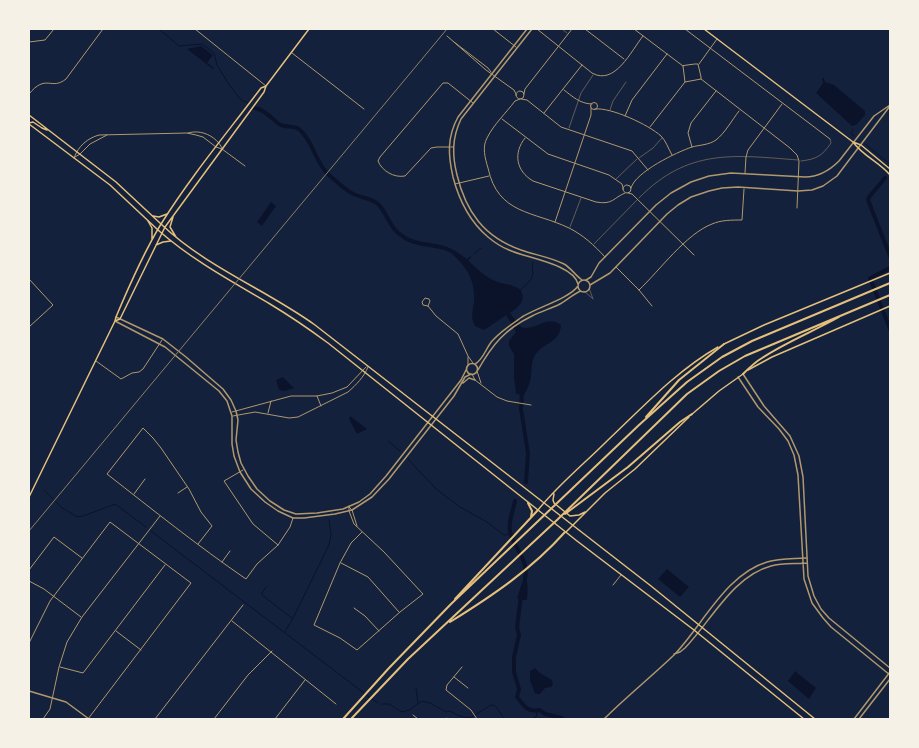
<!DOCTYPE html>
<style>
body{margin:0}
#map{position:relative;width:919px;height:748px;overflow:hidden;background:#14213d;font-family:"Playfair Display",serif}
canvas{display:block}
.frame{position:absolute;inset:0;border:30px solid #f6f1e7;pointer-events:none}
</style>
<div id="map">
<canvas width="919" height="748"></canvas>
<div class="frame"></div>
</div>
<script>
const ctx = document.querySelector('canvas').getContext('2d');
ctx.lineJoin = 'round';
function fill(path, color) { ctx.fillStyle = color; ctx.fill(path, 'evenodd'); }
function stroke(path, color, width, dash) { ctx.strokeStyle = color; ctx.lineWidth = width; ctx.lineCap = dash ? 'butt' : 'round'; ctx.setLineDash(dash || []); ctx.stroke(path); }
fill(new Path2D(`
 M201 46 213 55 207 63 214 68 213 69 187 49Z
 M822 78H824L825 82 834 85 865 111V115L856 125 852 126 816 93 823 83Z
 M271 202 276 206 262 226 257 222Z
 M455 251 467 259 471 256V258L468 260C475 268 486 277 495 281 502 284 510 284 516 287 519 288 519 289 521 291 527 301 517 308 510 313L521 327C536 332 546 314 561 325 560 343 544 342 535 355 531 362 532 370 531 377 530 383 527 390 524 395L516 394 514 378V354L509 346V341L516 332 506 315 489 327 484 330 475 326C470 317 473 311 474 301 475 282 468 268 453 255V252Z
 M283 377 294 388 285 391 279 390 276 380Z
 M350 416 367 429 357 434 349 419Z
 M667 569 689 587 680 597 658 579Z
 M525 574C528 581 528 591 527 600H523L517 598Z
 M535 668 540 673 552 680 553 684 551 687 545 688 540 694H535L530 680V671Z
 M795 671 816 688 809 699 788 681Z`), '#0b132b');
stroke(new Path2D(`
 M159 29 179 46 202 44 214 53 217 65 228 83 241 100 248 103
 M853 129 851 134 854 136
 M865 144 890 164
 M474 254 481 248
 M520 290C526 285 533 280 533 272 532 268 532 266 533 262
 M388 441 400 451
 M408 459 436 489 460 507 487 522 504 535 510 534
 M44 490 61 507 77 517 83 516 115 504 146 527
 M151 531 373 700 379 703
 M266 587 262 593V595L292 618
 M285 632 293 618 329 545 331 534 329 520
 M416 688 418 703
 M382 704H389L402 712 409 710 422 701 430 703 446 712 450 711 459 716 470 718 491 705C498 705 500 714 504 719
 M532 719 536 717 537 712 541 711`), '#0b132b', 1);
stroke(new Path2D(`
 M254 108C264 109 271 118 279 124 285 128 293 125 299 129 314 142 315 163 329 175 335 180 343 188 350 192 358 198 370 197 378 204 388 214 390 230 404 237
 M885 178 869 197 868 200 890 256
 M405 238C421 248 443 242 457 255
 M890 268 870 278 890 329
 M522 391 521 409 528 453 526 482
 M515 501C513 511 507 525 511 535 516 550 529 561 525 579
 M521 595 517 627 519 635 514 657V672L519 689 517 697C525 707 527 712 540 710L545 714 562 718V719`), '#0b132b', 4);
stroke(new Path2D(`
 M562 29 567 33
 M610 110 613 101 626 82
 M569 128 581 93 593 75
 M639 158 653 148 662 138
 M801 161C817 159 822 156 831 143L830 139
 M616 179 637 159
 M639 198C688 148 734 155 798 160
 M570 227 581 198
 M594 244 637 200
 M589 288 593 299
 M584 291 592 298`), '#b1986c', 0.5);
stroke(new Path2D(`
 M195 29 266 86
 M493 29 516 47
 M537 29 592 73C615 86 631 51 643 36
 M585 29 624 59
 M634 29 683 66
 M685 29 830 139
 M447 36 486 70 514 90 516 94
 M29 42 45 40 54 29
 M454 42 488 68 491 72
 M292 53 364 109
 M695 64H698L701 77V79L685 82 683 66Z
 M699 64 717 39
 M701 79 790 148 797 155 799 161 797 208
 M564 90C572 96 580 104 592 104
 M516 95a4 4 0 1 1 8 0a4 4 0 1 1-8 0Z
 M29 94C46 73 51 91 66 79L103 29
 M524 94 525 89 572 29
 M520 99 515 101C506 113 494 124 487 138 482 147 485 158 488 168 498 215 534 211 569 228 583 235 594 245 605 257
 M521 99 527 100 561 127 632 151 648 170
 M590.5 106a3.5 3.5 0 1 1 7 0a3.5 3.5 0 1 1-7 0Z
 M595 109C611 107 649 125 661 136 666 141 668 148 672 155
 M544 113 582 65
 M625 116 632 100 667 54
 M502 119 548 154 609 175 622 184 623 188
 M650 127 685 82
 M188 133C201 129 216 136 222 148
 M525 138C513 153 516 171 533 181L596 202C613 205 613 198 625 193
 M453 147H437L431 148 405 176C394 178 382 171 378 161L380 157 443 83H448L473 103
 M692 147 688 133 691 123 716 91
 M75 157 80 154 90 144 107 135
 M74 158C78 146 88 138 99 135L187 133 196 135 203 137 216 147 222 149 245 166
 M745 173 746 157 748 150 782 104
 M455 184 489 176
 M623 189a4 4 0 1 1 8 0a4 4 0 1 1-8 0Z
 M631 188C635 172 677 152 692 147 699 145 709 145 716 140 725 133 732 120 739 111
 M628 193 632 194 694 255
 M555 222 591 115V108
 M616 267 639 290 652 306
 M29 279 53 305 29 327
 M639 290C660 270 686 234 712 224 721 220 732 220 742 220L744 189
 M428 306 430 301 429 299 425 298 422 302 423 305 428 306 436 316 458 334 468 356 473 363
 M96 361 121 379 132 373 139 372 143 369 162 340
 M468 366V357
 M477 371 481 383
 M472 374 475 380 497 397 507 401 531 405
 M317 396 321 406
 M232 412 291 396H317L332 393 347 387 366 367
 M268 413 271 401
 M233 416 255 412 289 418 298 417 348 392C356 385 364 377 368 367
 M243 470 224 481 253 524 278 545
 M178 493 187 487
 M134 494 145 479
 M349 506V511L354 524 384 552 423 594 400 612 357 650 340 638 314 625 340 563 351 543 362 532
 M349 507 352 510 357 526
 M198 544 212 526 201 512 189 489 161 448 153 438 143 428 107 474C153 510 198 546 246 579L257 564 278 545 290 527 293 518
 M222 562 230 551
 M341 563 368 577 399 612
 M29 570 54 537 82 558
 M29 581 44 589 81 617
 M613 585 621 575
 M354 608 365 616 379 631
 M232 621 336 704
 M116 631 141 650
 M29 643 50 601 110 522 191 583 88 719
 M60 667 83 673 165 565
 M462 667 447 685 446 690 471 710 477 719
 M454 677 468 688
 M413 715 418 719
 M43 719 50 709 59 667 67 642 82 617 160 516
 M155 719 243 605
 M214 719 248 675 272 651
 M275 719 305 680
 M445 719 446 718`), '#b1986c', 1);
stroke(new Path2D(`
 M527 29 458 117C447 137 448 155 453 177 459 200 469 221 488 237 494 242 501 247 509 250 526 258 573 264 578 284
 M532 29 461 119C452 138 452 155 457 175 466 212 484 237 521 250 535 255 550 257 564 264 571 268 575 275 582 280
 M586 280 591 277 599 263 656 205 671 193 691 182 709 176 731 173 805 177C819 177 829 171 839 161L874 116 890 105
 M578 286a6 6 0 1 1 12 0a6 6 0 1 1-12 0Z
 M590 285 610 273 667 214 678 205 691 197 709 191 722 188 738 187 798 191 812 190 823 186 837 176 890 106
 M116 317 163 339 186 357 223 389 231 400 236 411 238 420 236 440 238 452 241 463 248 476 257 489 270 501 284 510 296 514 317 513 343 509 359 502 370 494 386 476 461 380 467 368
 M115 321 165 347 219 391 227 401 232 416V444L234 456 240 472 251 489 265 502 278 511 293 518H304L335 514 352 510 372 497 389 479 454 396 465 377 471 374
 M466.5 369a5.5 5.5 0 1 1 11 0a5.5 5.5 0 1 1-11 0Z
 M475 364C484 359 486 347 493 340 501 331 512 324 522 317 536 308 570 298 578 286
 M478 370C492 345 505 329 532 316 540 312 549 309 558 305 566 301 573 294 581 291
 M743 374 764 406 790 436 799 456 803 477 808 576 814 596 821 609 829 618 890 668
 M738 377 758 407 779 429 788 441 794 455 798 475 804 579 812 603 823 618 831 627 890 675
 M463 383 469 378 475 380
 M674 654 680 652 685 648C711 621 733 576 771 566 782 563 795 564 807 563
 M29 691 66 702 89 719
 M604 719C626 697 651 677 674 655 702 626 726 574 767 562 780 558 793 559 806 558
 M854 719 890 672
 M859 719 890 679`), '#b1986c', 1.5);
stroke(new Path2D(`
 M704 29 853 142C863 156 879 162 890 175
 M29 115 116 182 161 224
 M29 123 33 122 42 128 47 130
 M29 124 110 185 158 230
 M853 142 861 145 890 169
 M724 344 764 325 890 273
 M748 370 772 357 890 306
 M691 415 719 391 743 374
 M554 494 553 500 554 503 570 516 579 515 585 512
 M538 510C558 485 584 464 607 441 642 408 676 371 718 347
 M566 532 605 493 635 469 689 417`), '#e5c07b', 1.5);
stroke(new Path2D(`
 M153 216 159 217 167 214
 M173 217 170 227 176 237
 M148 221 152 228V240
 M161 224C206 267 265 289 315 325L651 586 815 719
 M158 230C192 260 231 281 270 304 290 316 309 329 328 343L577 541 694 630 804 719
 M156 245 163 242 171 241
 M115 321 120 319 165 227 264 92 266 86 309 29
 M29 497 115 321 116 317C129 286 144 252 161 224 191 176 227 133 261 88L266 86`), '#e5c07b', 1.5);
stroke(new Path2D(`
 M743 374C749 368 755 362 762 358 786 342 814 331 839 317
 M646 417 679 380 724 344
 M528 503 532 511 531 517
 M565 514 628 467 680 422 692 414
 M455 599 538 510
 M450 622C492 596 532 569 565 532
 M343 719 389 668 451 604 639 425 687 382 722 357 752 341 890 283
 M351 719 408 659 557 520 687 394 719 371 745 356 890 295`), '#e5c07b', 2);
stroke(new Path2D(`
 M29 531 447 29`), '#918062', 1);
</script>
